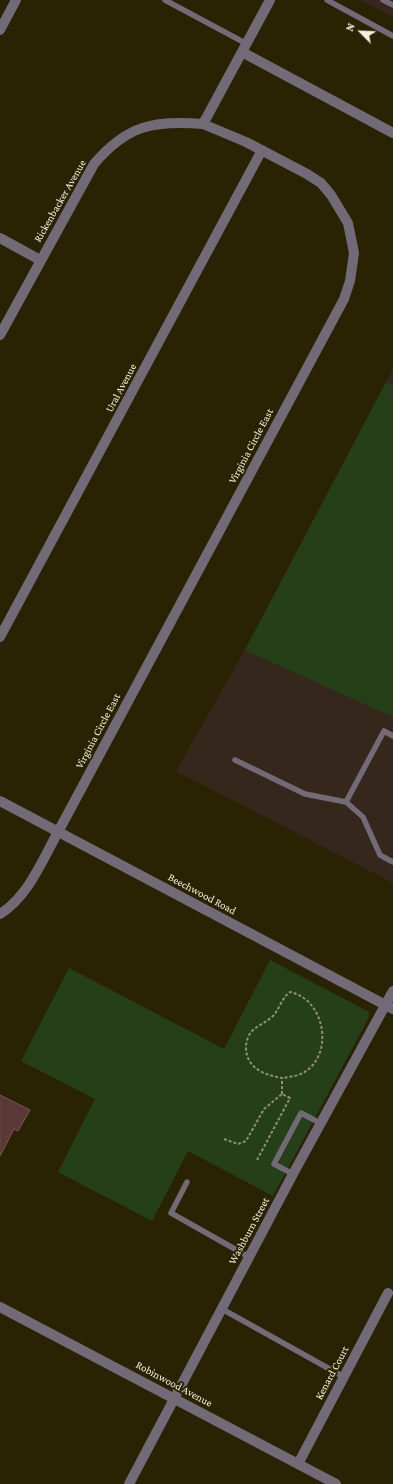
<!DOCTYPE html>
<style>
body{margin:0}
#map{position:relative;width:393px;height:1484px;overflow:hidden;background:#2a2303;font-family:"Crimson Pro",serif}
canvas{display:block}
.north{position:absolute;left:341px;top:12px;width:40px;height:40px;-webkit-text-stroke:3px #2a2303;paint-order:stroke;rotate:294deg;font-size:11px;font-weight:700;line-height:16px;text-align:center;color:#f5f0de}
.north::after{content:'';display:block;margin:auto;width:14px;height:18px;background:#f5f0de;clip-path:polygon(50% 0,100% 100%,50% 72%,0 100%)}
</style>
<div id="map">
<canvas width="393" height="1484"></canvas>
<div class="north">N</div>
</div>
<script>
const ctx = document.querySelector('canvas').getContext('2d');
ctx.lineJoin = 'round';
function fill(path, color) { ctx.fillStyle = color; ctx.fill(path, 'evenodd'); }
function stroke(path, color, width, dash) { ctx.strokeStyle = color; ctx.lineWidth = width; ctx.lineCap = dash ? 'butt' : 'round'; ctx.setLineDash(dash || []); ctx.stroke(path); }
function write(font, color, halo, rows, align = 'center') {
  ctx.font = font + ' "Crimson Pro",serif'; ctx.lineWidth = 4; ctx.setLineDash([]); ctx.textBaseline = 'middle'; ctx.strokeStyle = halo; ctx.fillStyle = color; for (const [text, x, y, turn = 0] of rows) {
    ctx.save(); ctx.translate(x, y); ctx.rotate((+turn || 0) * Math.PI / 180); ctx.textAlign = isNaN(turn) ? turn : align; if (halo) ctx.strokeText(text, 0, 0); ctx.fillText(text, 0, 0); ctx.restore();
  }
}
fill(new Path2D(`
 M360 0H393V17Z`), '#382520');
fill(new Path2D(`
 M393 369V883L176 771 245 650Z`), '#36271c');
fill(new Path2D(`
 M386 382 393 386V717L245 650Z
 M270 960 369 1012 368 1019 273 1196 188 1151 152 1221 58 1172 95 1099 21 1061 69 968 224 1049Z`), '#254018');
const building = new Path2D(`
 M0 1095 30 1110 18 1131 14 1129 0 1156Z`);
fill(building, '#593836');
stroke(building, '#7b5755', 1);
stroke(new Path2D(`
 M282 1094V1078C264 1075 246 1068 246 1047 246 1042 248 1036 251 1032 258 1025 267 1022 274 1015 280 1007 282 998 290 992 325 999 335 1055 303 1073 297 1076 289 1077 282 1078
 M224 1139 238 1144 246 1141 264 1109 282 1094
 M257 1160 290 1098 282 1094`), '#948e75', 2, [3, 2]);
stroke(new Path2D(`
 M165 0 247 44
 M327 0 393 36
 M383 0 393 5
 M235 760 305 794 346 802 363 817 380 855 393 862
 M346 802 384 731 393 736
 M293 1174 274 1164 301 1113 320 1123
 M187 1182 171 1213 249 1257
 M222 1309 344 1377`), '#726a77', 5.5);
stroke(new Path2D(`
 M0 30 16 0
 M242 52 393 133
 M0 238 40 260
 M0 335 94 164C127 125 154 120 203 124L270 0
 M0 637 262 150
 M0 914C28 897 43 859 58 832L344 299 350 281 354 253 348 223 331 195 321 183 307 174 246 142 203 124
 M0 1307 336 1484
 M298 1464 388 1293
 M129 1484 293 1174 393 991`), '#726a77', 10);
stroke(new Path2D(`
 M0 801 393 1009`), '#726a77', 10);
write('11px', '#f5f0de', '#2a2303', [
 ["Rickenbacker Avenue",60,201,-60],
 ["Ural Avenue",121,388,-62],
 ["Virginia Circle East",251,446,-62],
 ["Virginia Circle East",98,731,-62],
 ["Beechwood Road",202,894,28],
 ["Washburn Street",249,1231,-62],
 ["Kenard Court",332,1373,-62],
 ["Robinwood Avenue",174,1384,28]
]);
</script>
